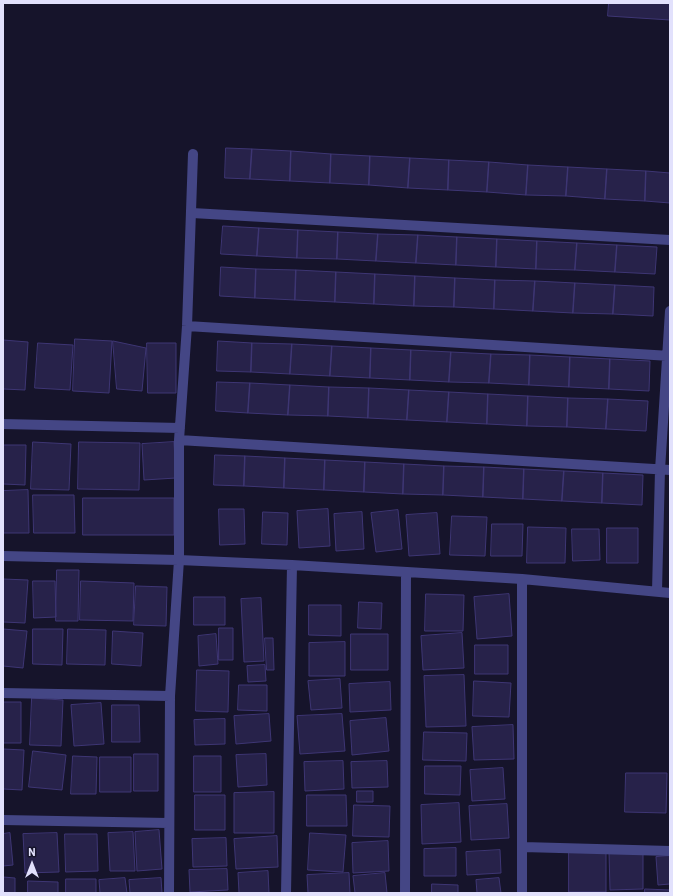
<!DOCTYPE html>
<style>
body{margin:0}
#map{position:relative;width:673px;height:896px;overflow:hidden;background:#16142b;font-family:Barlow,sans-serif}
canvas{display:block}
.frame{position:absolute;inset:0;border:4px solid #e2e1fc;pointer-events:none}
.north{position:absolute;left:12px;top:844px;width:40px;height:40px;-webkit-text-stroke:3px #16142b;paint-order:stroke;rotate:0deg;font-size:11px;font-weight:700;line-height:16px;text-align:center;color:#e2e1fc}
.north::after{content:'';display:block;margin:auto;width:14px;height:18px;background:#e2e1fc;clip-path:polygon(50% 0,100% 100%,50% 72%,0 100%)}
</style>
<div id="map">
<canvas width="673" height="896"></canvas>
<div class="frame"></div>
<div class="north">N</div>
</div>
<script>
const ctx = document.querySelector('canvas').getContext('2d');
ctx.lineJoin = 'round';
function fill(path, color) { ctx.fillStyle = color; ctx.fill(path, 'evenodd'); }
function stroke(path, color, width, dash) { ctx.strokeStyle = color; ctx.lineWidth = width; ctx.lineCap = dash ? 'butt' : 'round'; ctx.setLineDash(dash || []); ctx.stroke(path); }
const building = new Path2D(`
 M609 3H670V20L608 16Z
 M226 148 252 149 250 179 225 178Z
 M252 149 291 151 290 181 250 179Z
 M291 151 331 154 330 183 290 181Z
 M331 154 370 156 369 185 330 183Z
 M370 156 410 158 408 188 369 185Z
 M410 158 449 160 448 190 408 188Z
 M449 160 489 162 487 192 448 190Z
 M489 162 528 165 526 195 487 192Z
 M528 165 568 167 566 196 526 195Z
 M568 167 607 169 605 199 566 196Z
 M607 169 646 171 645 201 605 199Z
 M646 171 670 173V203L645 201Z
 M223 226 259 228 257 256 221 254Z
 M259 228 298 230 297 258 257 256Z
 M298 230 338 232 337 259 297 258Z
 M338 232 378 234 376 261 337 259Z
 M378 234 418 235 416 263 376 261Z
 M418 235 457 237 456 265 416 263Z
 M457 237 497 239 496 267 456 265Z
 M497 239 537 241 536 269 496 267Z
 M537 241 577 243 575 270 536 269Z
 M577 243 617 245 615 272 575 270Z
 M617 245 657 247 655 274 615 272Z
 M221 267 256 269 255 298 220 296Z
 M256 269 296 270 295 300 255 298Z
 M296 270 336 272 335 302 295 300Z
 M336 272 375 274 374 304 335 302Z
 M375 274 415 276 414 306 374 304Z
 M415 276 455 278 454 307 414 306Z
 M455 278 495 280 494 309 454 307Z
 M495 280 535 281 533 311 494 309Z
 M535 281 575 283 573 313 533 311Z
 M575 283 615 285 613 314 573 313Z
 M615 285 654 287 653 316 613 314Z
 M75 339 112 341 109 393 73 391Z
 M3 340 28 342 25 390 3 389Z
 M113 341 146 348 142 391 117 389Z
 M218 341 252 343 251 372 217 371Z
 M38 343 73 345 70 390 35 388Z
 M147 343H176V393H148Z
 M252 343 292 344 290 374 251 372Z
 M292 344 332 346 330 376 290 374Z
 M332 346 371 348 370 378 330 376Z
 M371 348 411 350 410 380 370 378Z
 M411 350 451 352 449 382 410 380Z
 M451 352 491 354 489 383 449 382Z
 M491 354 530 355 529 385 489 383Z
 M530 355 570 357 569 387 529 385Z
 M570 357 610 359 609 389 569 387Z
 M610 359 650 361 649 391 609 389Z
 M217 382 250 383 248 413 216 411Z
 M250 383 290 385 288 415 248 413Z
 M290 385 329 387 328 416 288 415Z
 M329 387 369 388 368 418 328 416Z
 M369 388 409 390 407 420 368 418Z
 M409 390 449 392 447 422 407 420Z
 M449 392 488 394 487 424 447 422Z
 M488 394 528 396 527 426 487 424Z
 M528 396 568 398 567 427 527 426Z
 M568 398 608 399 606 429 567 427Z
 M608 399 648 401 646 431 606 429Z
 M33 442 71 444 69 490 31 489Z
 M79 442 140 443 139 490 78 489Z
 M174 442 176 478 144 480 142 444Z
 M3 445H26L25 485 3 484Z
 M215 455 245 456 244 486 214 485Z
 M245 456 285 458 284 488 244 486Z
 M285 458 325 460 324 490 284 488Z
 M325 460 365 462 364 492 324 490Z
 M365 462 404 464 403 494 364 492Z
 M404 464 444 466 443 495 403 494Z
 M444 466 484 467 483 497 443 495Z
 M484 467 524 469 523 499 483 497Z
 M524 469 564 471 562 501 523 499Z
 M564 471 603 473 602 503 562 501Z
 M603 473 643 475 642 505 602 503Z
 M28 490 29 533H3V491Z
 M33 495H74L75 533H34Z
 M83 498H174V535H83Z
 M219 509H244L245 544 220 545Z
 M328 509 330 546 299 548 297 511Z
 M398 510 402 549 376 552 371 513Z
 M263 512 288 513 287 545 262 544Z
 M362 512 364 549 336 551 334 514Z
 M437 513 440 554 409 556 406 515Z
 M452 516 487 517 485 556 450 555Z
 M492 524H523L522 556H491Z
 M528 527 566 528 565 563H527Z
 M607 528H638V563H607Z
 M572 529H599L600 560 573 561Z
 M57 570H79L78 621H56Z
 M3 579 28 580 25 623 3 622Z
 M33 581H55L56 617 34 618Z
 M81 581 134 583 133 621 80 620Z
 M136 586 167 587 166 626 134 625Z
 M426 594 464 595 463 631H425Z
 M509 594 512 636 477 639 474 597Z
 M194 597H225V625H194Z
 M261 598 264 661 244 662 241 599Z
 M359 602 382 603 381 629 358 628Z
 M309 605H341V636L309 635Z
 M219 628H233V660H219Z
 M3 629 27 631 23 668 3 666Z
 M33 629H63L62 665 33 664Z
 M68 629 106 630 105 665 67 664Z
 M113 631 143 633 141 666 112 664Z
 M462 633 464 668 423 670 421 636Z
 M216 634 218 664 199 666 198 636Z
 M351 634H388V670H351Z
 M265 638H273L274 670H267Z
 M345 642V676H309V643Z
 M475 645H508V674H475Z
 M265 665 266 681 248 682 247 666Z
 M197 670 229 671 228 712 196 711Z
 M464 675 466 726 426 727 424 676Z
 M340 679 342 708 311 710 308 681Z
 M474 681 511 683 509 717 473 716Z
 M390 682 391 710 350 712 349 684Z
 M239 685H267V711L238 710Z
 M32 698 63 700 61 746 30 745Z
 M3 702H21V743H3Z
 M101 703 104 744 74 746 71 705Z
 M112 705H139L140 742H112Z
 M269 714 271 741 236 744 234 716Z
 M342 714 345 751 300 754 297 716Z
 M386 718 389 751 352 755 350 721Z
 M225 719V744L195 745 194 720Z
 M513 725 514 759 474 760 472 727Z
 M424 732 467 733 466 761 423 760Z
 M3 749 24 750 22 790 3 789Z
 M33 751 66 755 62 790 29 787Z
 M134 754H158V791H134Z
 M266 754 267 785 238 787 236 755Z
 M73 756 97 757 96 794H71Z
 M194 756H221V792H194Z
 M100 757H131V792H100Z
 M343 761 344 789 305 791 304 762Z
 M387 761 388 787 352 788 351 762Z
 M425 766H461L460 795 425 794Z
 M503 768 505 799 472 801 470 770Z
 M626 773H667L666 813 625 812Z
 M357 791H373V802H357Z
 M274 792V833H234V793Z
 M195 795H225V830H195Z
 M307 795H346L347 826H307Z
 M459 803 461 842 422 844 421 805Z
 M507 804 509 838 471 840 469 806Z
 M354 805 390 806 389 837 353 836Z
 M159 830 162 869 137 871 135 832Z
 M133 832 135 871H110L108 833Z
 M10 833 13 865 3 866V834Z
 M57 833 59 872 25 873 23 834Z
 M310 833 346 835 343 872 308 870Z
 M65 834H97L98 871 66 872Z
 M277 836 278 867 236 869 234 839Z
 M226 838 227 866 193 867 192 839Z
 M388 841 389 871 353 873 352 843Z
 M456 848V876H424V849Z
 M500 850 501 873 467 875 466 852Z
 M569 851H606V892H569Z
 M643 851V889L610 890 609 852Z
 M670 856V884L658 885 656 857Z
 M227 869 228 890 190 892 189 870Z
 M268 871 269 893H239L238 873Z
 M349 873 350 893H308L307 875Z
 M385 873 387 893H355L353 876Z
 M3 877 15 878V893H3Z
 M125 878 127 893H100L99 880Z
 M161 878 162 893H130L129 880Z
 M499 878 501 893H477L476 880Z
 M66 879H96V893H66Z
 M28 881 58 882V893H28Z
 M432 884 458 885V893H432Z
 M645 889 670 890V893H645Z`);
fill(building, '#27224a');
stroke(building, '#3e3674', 1);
stroke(new Path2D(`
 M192 213 670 240
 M187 326 670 356
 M3 424 180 428
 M179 440 670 470
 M3 556 179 560 292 565 522 579 670 593
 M522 579V893
 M657 591 660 470 670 311
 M3 693 170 696
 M3 820 168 823
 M523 847 670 851
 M169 893 170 696 179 560V440L187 326 193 154
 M286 893 292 565
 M405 893 406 572`), '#444685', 10);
</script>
